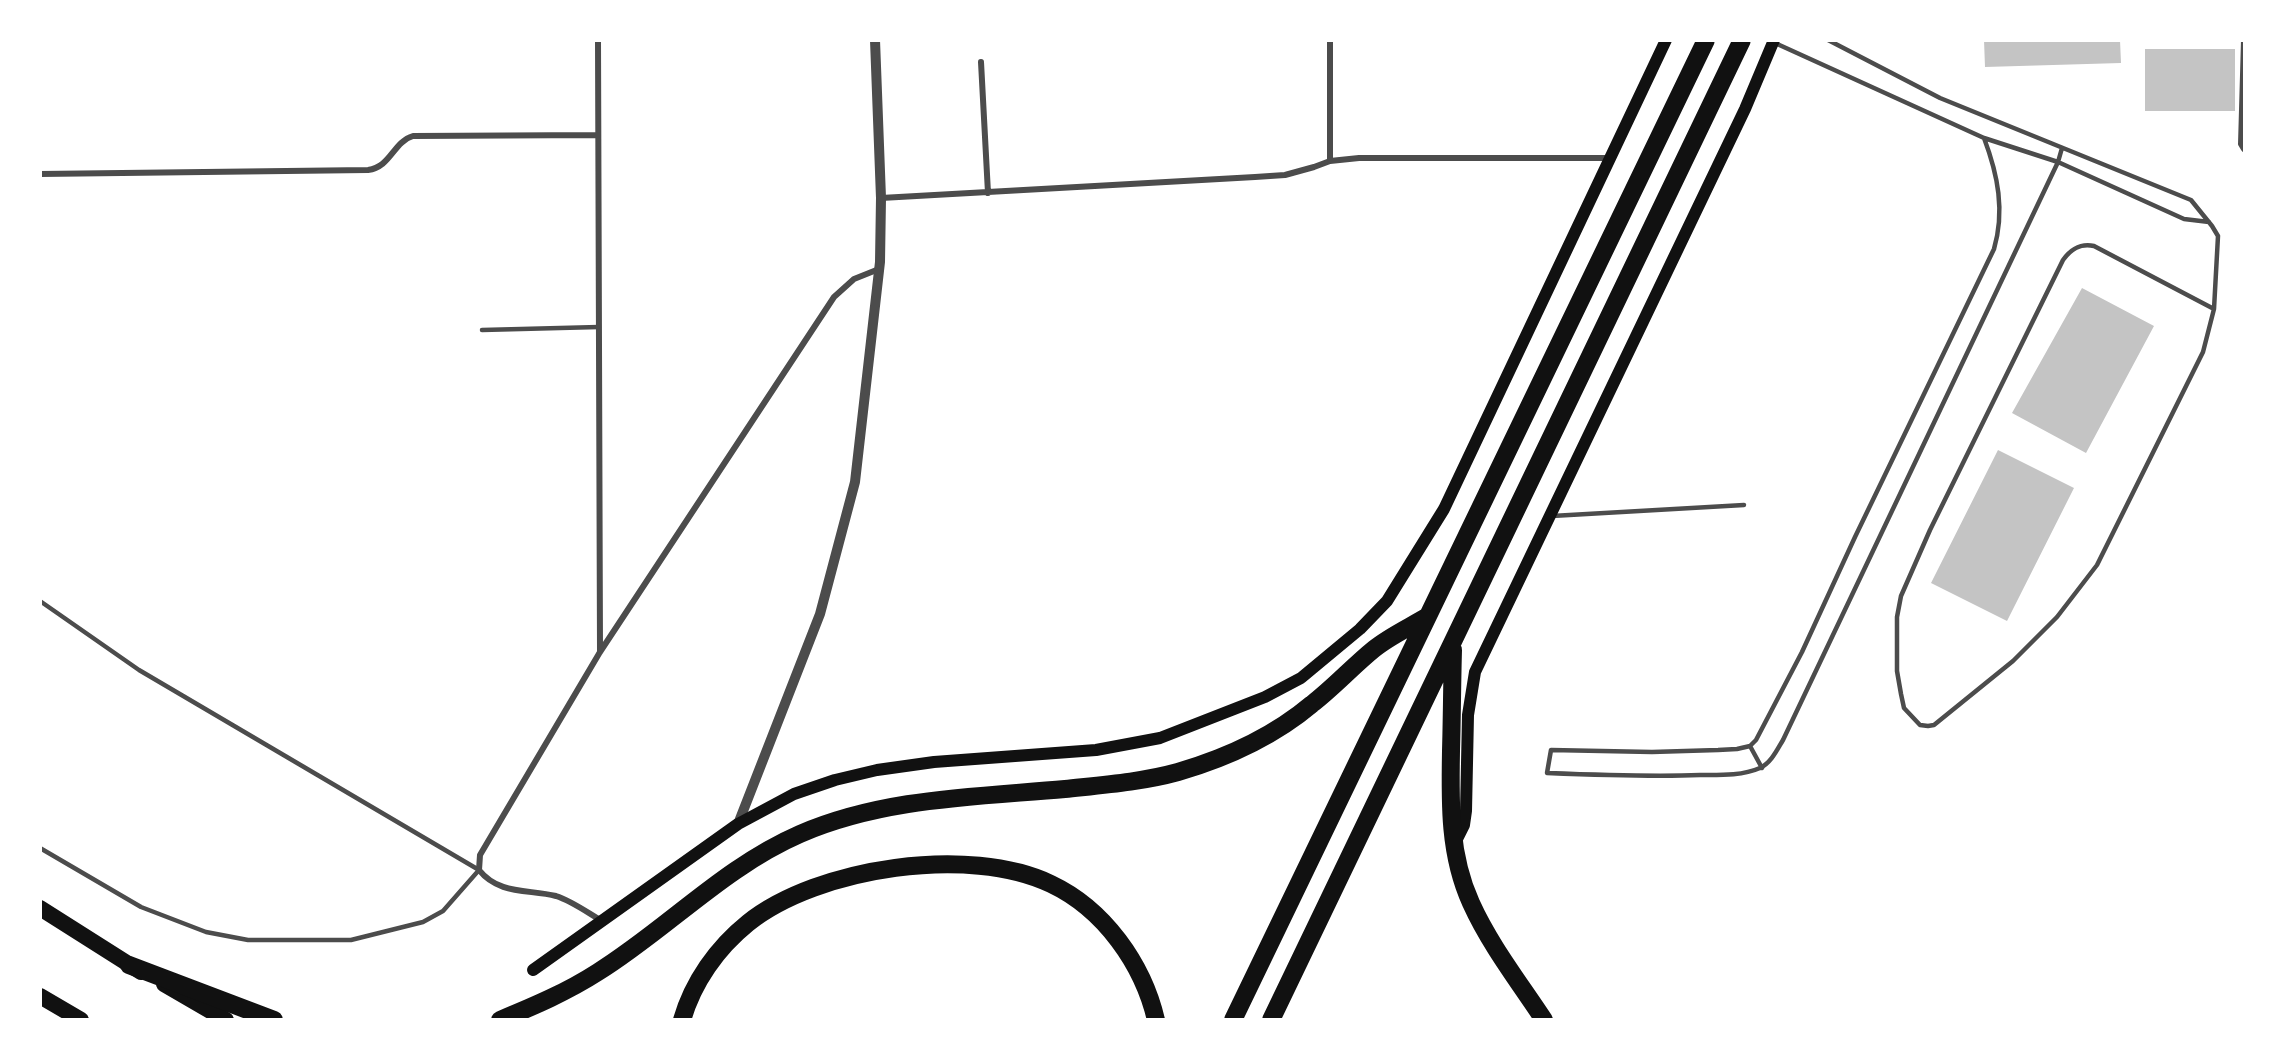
<!DOCTYPE html>
<style>
body{margin:0}
#map{position:relative;width:2285px;height:1060px;overflow:hidden;background:#fff;font-family:Inter,sans-serif}
canvas{display:block}
.frame{position:absolute;inset:0;border:42px solid #fff;pointer-events:none}
</style>
<div id="map">
<canvas width="2285" height="1060"></canvas>
<div class="frame"></div>
</div>
<script>
const ctx = document.querySelector('canvas').getContext('2d');
ctx.lineJoin = 'round';
function fill(path, color) { ctx.fillStyle = color; ctx.fill(path, 'evenodd'); }
function stroke(path, color, width, dash) { ctx.strokeStyle = color; ctx.lineWidth = width; ctx.lineCap = dash ? 'butt' : 'round'; ctx.setLineDash(dash || []); ctx.stroke(path); }
fill(new Path2D(`
 M1984 40H2120L2121 63 1985 67Z
 M2145 49H2235V111H2145Z
 M2082 288 2154 326 2086 453 2012 413Z
 M1998 450 2074 488 2007 621 1931 583Z`), '#c4c4c4');
stroke(new Path2D(`
 M1828 40 1940 98 2191 200 2212 226 2218 236 2214 309 2203 352 2097 565 2057 617 2013 661 1934 725 1928 726 1920 725 1904 708 1901 694 1897 671V617L1901 596 1930 530 2063 260C2071 249 2080 243 2094 246L2214 309
 M1775 43 1984 138C1998 175 2005 211 1994 249L1855 537 1802 652 1756 740 1750 746 1737 749 1718 750 1652 752 1551 750 1547 773C1598 775 1649 777 1700 775 1719 775 1742 776 1760 768 1771 763 1777 750 1783 740L2058 162 2062 148
 M1984 138 2058 162 2184 219 2209 222
 M482 330 599 327
 M1552 516 1744 505
 M40 601 139 670 479 870 443 911 423 922 351 940H248L206 932 141 907 40 848
 M1750 746 1762 768`), '#4c4c4c', 4.5);
stroke(new Path2D(`
 M598 40 600 652
 M1330 40V161
 M2244 40 2241 144 2244 149
 M981 62 988 193
 M40 174 368 170C391 167 393 142 413 136L598 135
 M881 198 1255 177 1285 175 1314 167 1330 161 1359 158H1610
 M602 921C588 913 572 901 556 896 528 889 499 895 479 870L480 855 600 652 834 297 854 279 879 269`), '#4c4c4c', 6);
stroke(new Path2D(`
 M738 824 820 614 855 482 880 262 881 198 875 40`), '#4c4c4c', 10);
stroke(new Path2D(`
 M1454 845 1464 825 1466 811 1468 715 1475 672 1745 109 1774 40
 M533 970 738 824 794 794 835 780 877 770 934 762 1096 750 1160 738 1265 697 1301 678 1360 629 1387 601 1444 509 1666 40`), '#111', 12);
stroke(new Path2D(`
 M40 908 141 972
 M164 984 226 1020
 M40 996 81 1020`), '#111', 16);
stroke(new Path2D(`
 M1453 650C1452 684 1452 717 1451 751 1450 803 1449 855 1471 903 1490 945 1519 982 1544 1020
 M129 965 274 1020
 M500 1020C534 1006 567 992 598 972 667 929 724 867 800 834 883 798 975 797 1065 789 1102 785 1142 782 1178 772 1226 758 1274 736 1312 704 1334 687 1353 666 1374 649 1390 636 1410 627 1428 616
 M682 1020C693 982 717 948 748 923 818 867 970 845 1051 884 1104 909 1143 964 1156 1020
 M1233 1020 1706 40
 M1271 1020 1742 40`), '#111', 18);
</script>
